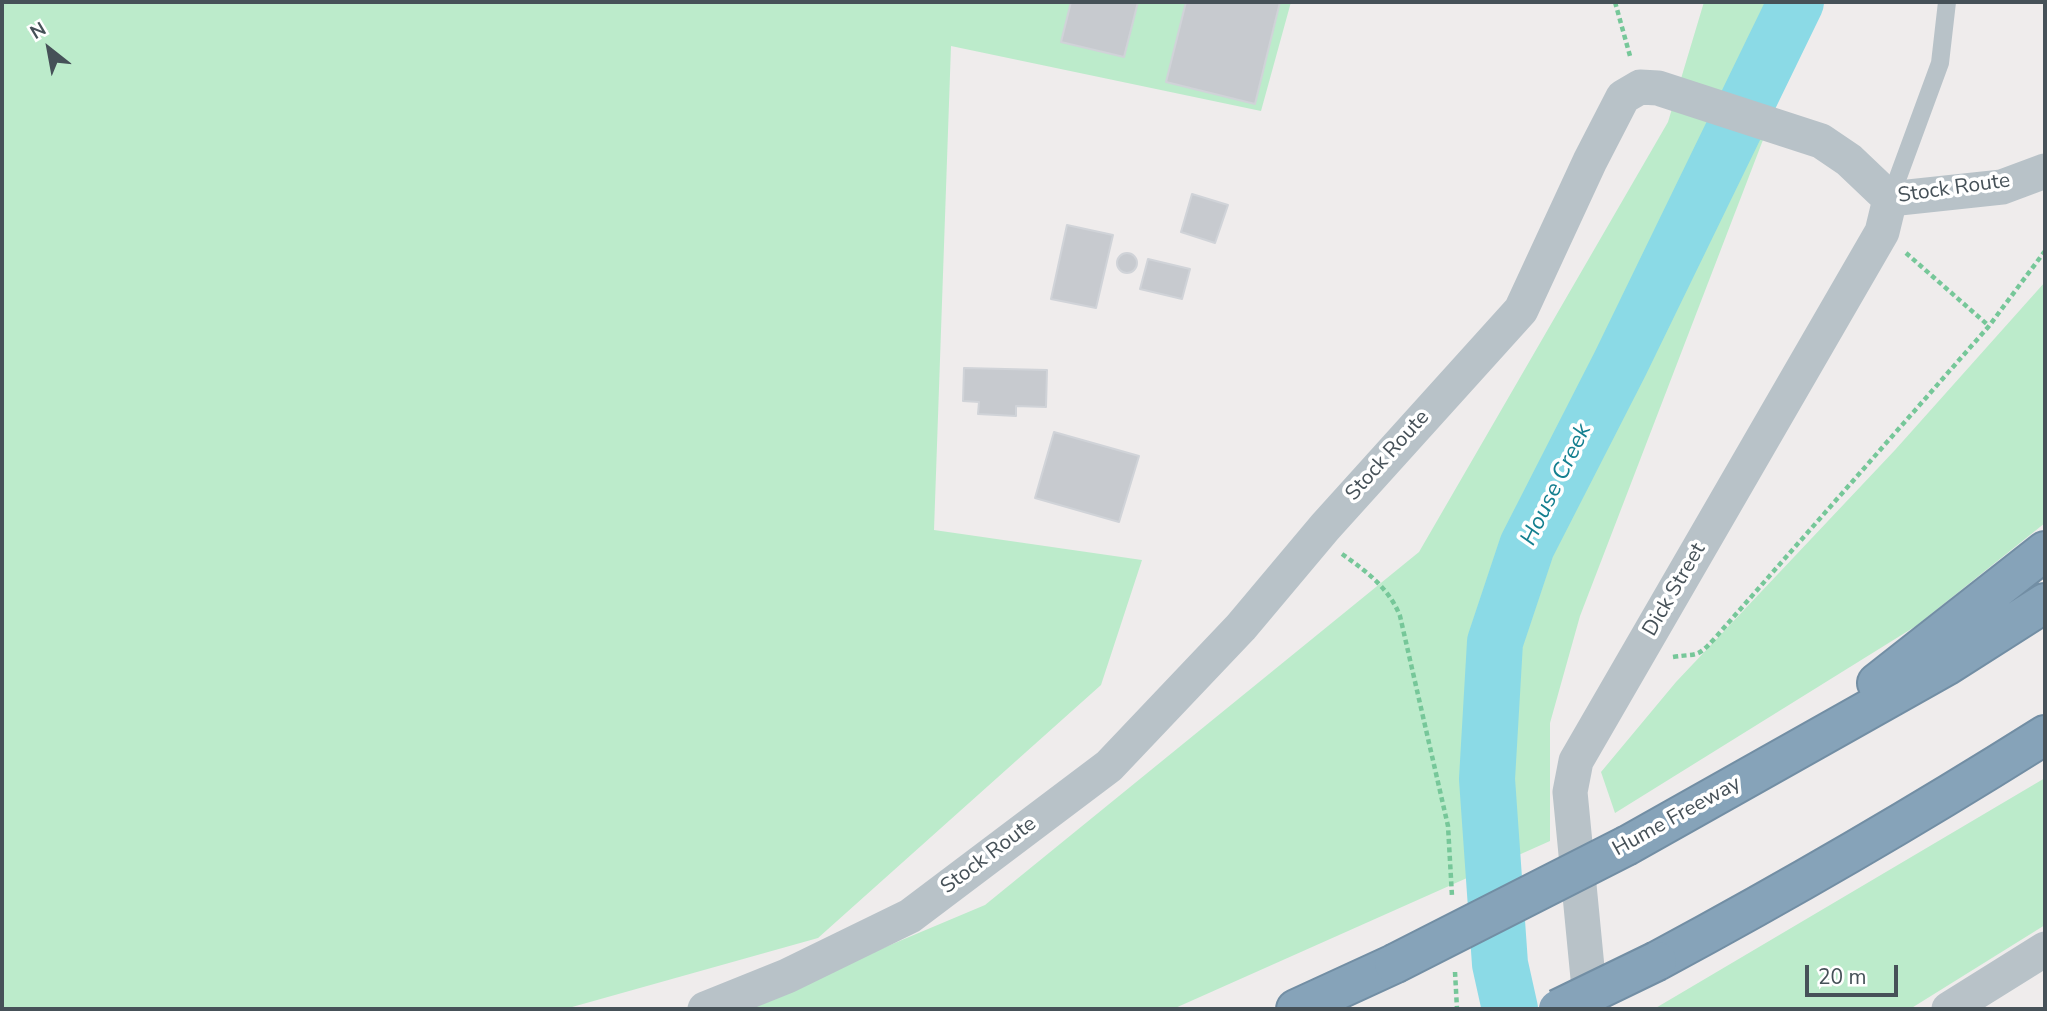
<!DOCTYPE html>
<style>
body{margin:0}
#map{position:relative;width:2047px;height:1011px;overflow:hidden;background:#efecec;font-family:"Nunito Sans",sans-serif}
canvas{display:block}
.frame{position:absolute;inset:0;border:4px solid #465158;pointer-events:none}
.north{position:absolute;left:14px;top:14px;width:70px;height:70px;-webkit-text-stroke:5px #fff;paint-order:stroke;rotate:329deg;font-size:19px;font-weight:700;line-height:28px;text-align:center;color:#465158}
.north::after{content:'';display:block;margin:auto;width:24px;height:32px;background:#465158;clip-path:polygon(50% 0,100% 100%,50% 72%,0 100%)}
.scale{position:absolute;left:1805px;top:965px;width:93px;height:32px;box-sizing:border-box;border:4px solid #465158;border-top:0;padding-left:9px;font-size:21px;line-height:24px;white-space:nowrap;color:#465158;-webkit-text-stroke:5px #fff;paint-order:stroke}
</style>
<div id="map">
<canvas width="2047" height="1011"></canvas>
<div class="frame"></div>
<div class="north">N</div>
<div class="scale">20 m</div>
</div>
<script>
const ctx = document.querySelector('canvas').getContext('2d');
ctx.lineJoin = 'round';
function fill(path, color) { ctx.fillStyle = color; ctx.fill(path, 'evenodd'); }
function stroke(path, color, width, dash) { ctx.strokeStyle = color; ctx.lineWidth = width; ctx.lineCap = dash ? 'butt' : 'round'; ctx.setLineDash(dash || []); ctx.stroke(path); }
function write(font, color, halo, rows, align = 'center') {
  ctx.font = font + ' "Nunito Sans",sans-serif'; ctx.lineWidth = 7; ctx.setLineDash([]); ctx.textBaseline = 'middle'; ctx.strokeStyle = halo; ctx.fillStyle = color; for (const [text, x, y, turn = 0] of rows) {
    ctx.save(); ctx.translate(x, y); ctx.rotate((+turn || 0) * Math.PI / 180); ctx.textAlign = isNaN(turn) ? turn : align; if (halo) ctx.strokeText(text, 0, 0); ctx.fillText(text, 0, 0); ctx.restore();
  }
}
fill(new Path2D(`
 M2 2H1291L1261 111 951 46 934 530 1142 560 1101 685 818 938 565 1009H2Z
 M1704 2H1816L1580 616 1550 723V841L1173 1009H738L985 905 1419 552 1668 122Z
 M2045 282V523L1916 626 1615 813 1601 772 1676 682 1895 450Z
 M2045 778V925L1910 1009H1654Z`), '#bcebcb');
stroke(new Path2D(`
 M1510 1009 1500 964 1487 779 1495 642 1527 546 1620 364 1796 2`), '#8bdae6', 56);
const building = new Path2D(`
 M1071 2H1138L1124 57 1061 42Z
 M1186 2H1280L1255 104 1166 82Z
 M1192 194 1228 205 1215 243 1181 232Z
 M1067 225 1113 235 1096 308 1051 299Z
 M1117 263a10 10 0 1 1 20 0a10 10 0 1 1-20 0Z
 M1148 259 1190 269 1182 299 1140 289Z
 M964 368 1047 370 1046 407 1016 406V416L978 414 979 402 963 401Z
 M1054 432 1139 456 1119 522 1035 498Z`);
fill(building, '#c7cacf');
stroke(building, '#d0d3d8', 2);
const motorway = new Path2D(`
 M1877 683 2045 551
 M1628 845 1946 666 2045 603
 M1657 961C1789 890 1918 815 2045 735
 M1296 1009 1394 964`);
stroke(motorway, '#728ea4', 42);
stroke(new Path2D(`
 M1615 2 1630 56
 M1906 253 1989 326
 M1342 554C1366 571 1389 588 1400 616L1448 826 1452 896
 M1673 657C1698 653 1696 659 1715 638L1989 326 2045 251
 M1455 972 1457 1009`), '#76c799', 4.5, [5, 3.5]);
stroke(new Path2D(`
 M1890 199 1940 63 1947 2`), '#b8c2c8', 18);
stroke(new Path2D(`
 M1890 199 2002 187 2045 171
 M705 1009 787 976 910 916 1109 766 1241 627 1325 527 1521 310 1590 161 1623 97 1640 87 1658 88 1821 141 1849 160 1890 199
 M1591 1009 1570 792 1576 761 1882 232 1890 199
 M1949 1009 2045 949`), '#b8c2c8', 35);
stroke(motorway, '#86a3b9', 38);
const motorwayBridge = new Path2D(`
 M1394 964 1628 845
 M1558 1009 1657 961`);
stroke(motorwayBridge, '#728ea4', 42, []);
stroke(motorwayBridge, '#86a3b9', 38);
write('21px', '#465158', '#fff', [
 ["Stock Route",1954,189,-8],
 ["Stock Route",1388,456,-48],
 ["Dick Street",1675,590,-60],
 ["Hume Freeway",1677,817,-29],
 ["Stock Route",989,856,-37]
]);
write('italic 23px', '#147f8f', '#fff', [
 ["House Creek",1557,485,-64]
]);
</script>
